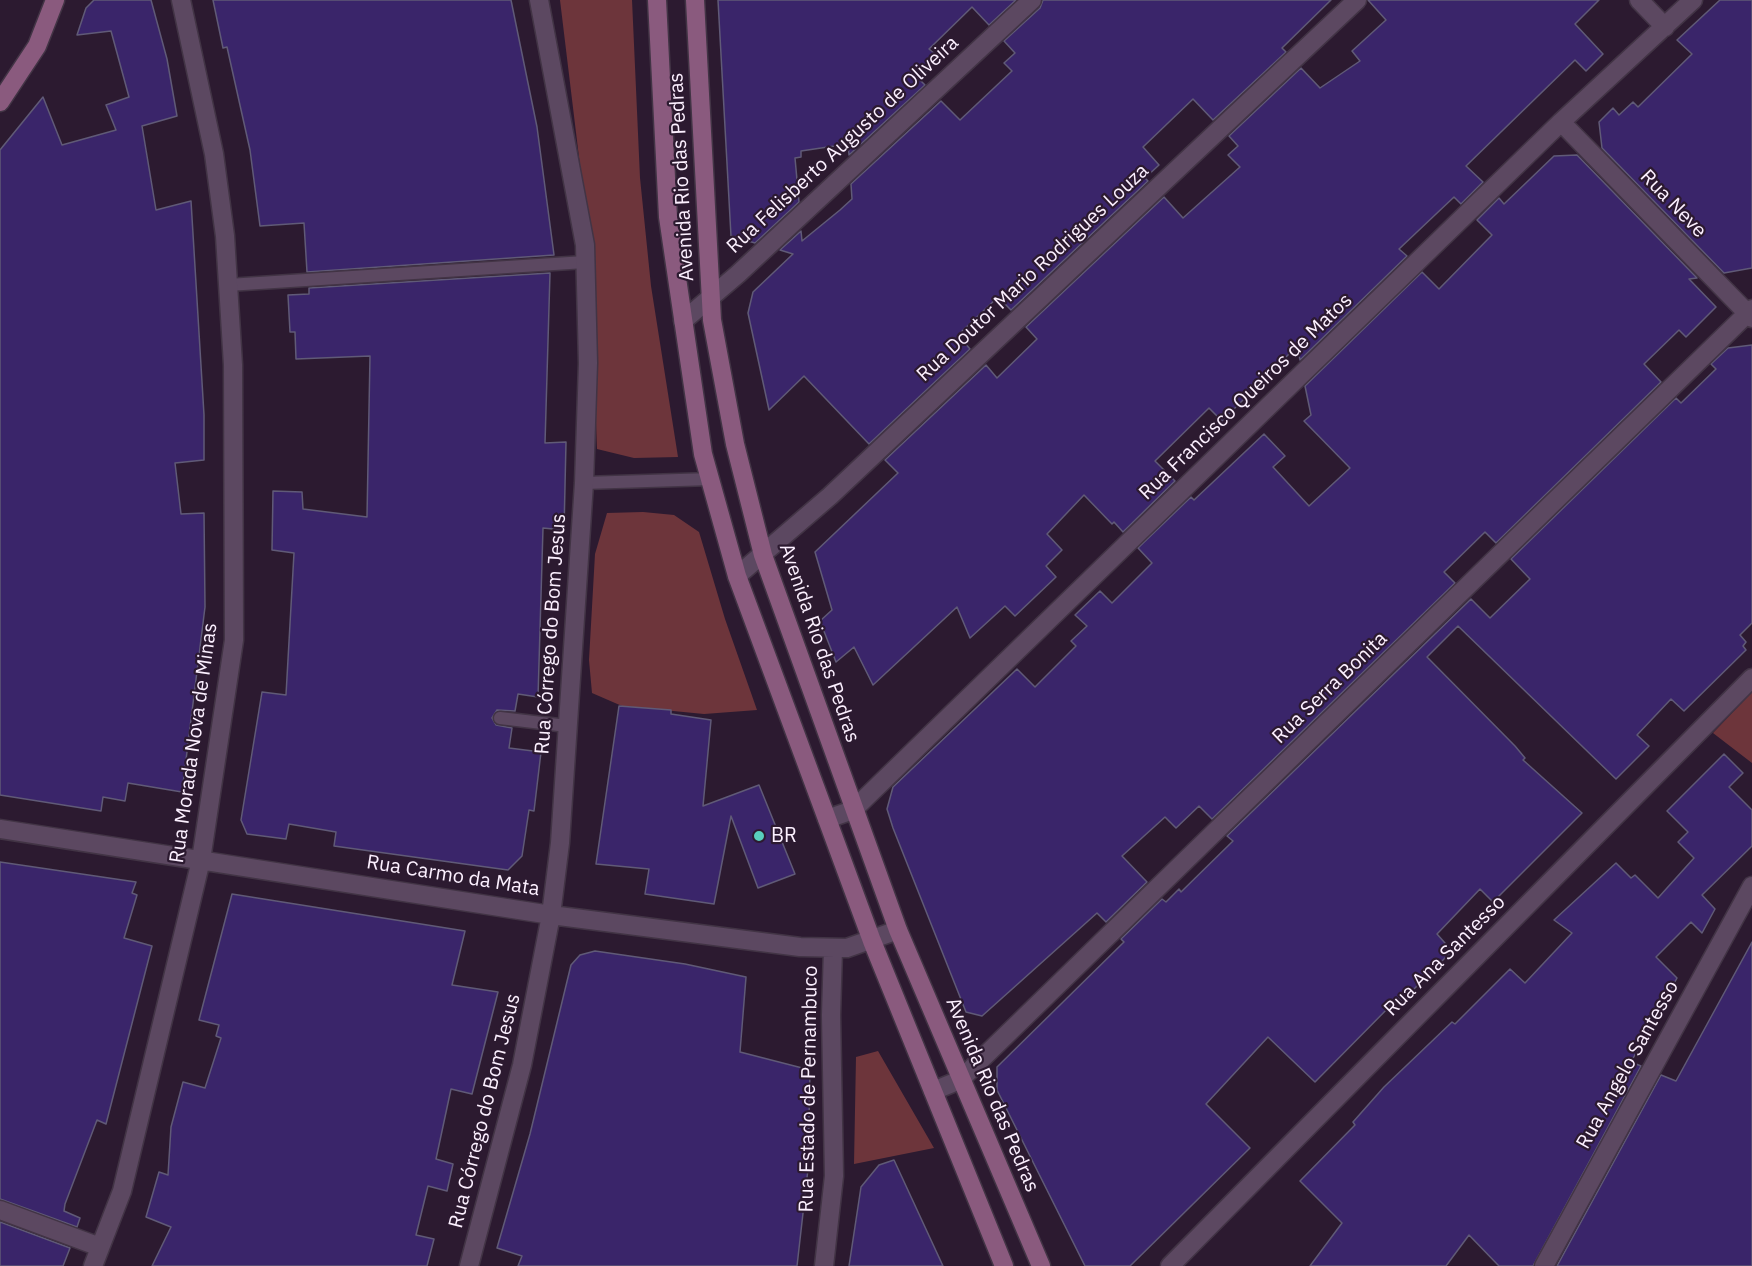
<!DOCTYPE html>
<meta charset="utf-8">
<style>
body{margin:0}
canvas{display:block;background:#2c1a30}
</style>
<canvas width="1752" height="1266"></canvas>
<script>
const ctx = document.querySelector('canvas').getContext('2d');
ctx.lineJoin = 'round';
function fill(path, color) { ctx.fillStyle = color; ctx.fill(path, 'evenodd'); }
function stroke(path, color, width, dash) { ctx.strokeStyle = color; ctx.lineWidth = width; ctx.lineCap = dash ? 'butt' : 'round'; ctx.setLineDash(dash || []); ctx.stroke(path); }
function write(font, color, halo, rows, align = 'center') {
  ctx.font = font + ' "IBM Plex Sans",sans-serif'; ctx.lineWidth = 4.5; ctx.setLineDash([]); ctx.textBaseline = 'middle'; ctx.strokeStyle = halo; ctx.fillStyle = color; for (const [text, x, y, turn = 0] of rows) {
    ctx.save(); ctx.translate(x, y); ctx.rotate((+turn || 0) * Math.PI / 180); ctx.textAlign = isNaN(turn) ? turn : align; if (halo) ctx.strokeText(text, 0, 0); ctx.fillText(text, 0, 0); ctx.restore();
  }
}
fill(new Path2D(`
 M560 0H632L640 178 651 286 678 457 634 458 597 449 589 240Z
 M643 512 674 515 699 532 725 619 757 710 704 714 622 706 592 693 589 660 595 554 607 513Z
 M1752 692V763L1713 733Z
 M878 1051 934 1148 854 1164 856 1057Z`), '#6d353b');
const building = new Path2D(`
 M94 0H151L167 59 177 116 142 126 156 210 191 201 204 415V460L175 463 181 514 204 513 205 607 182 792 128 783 125 801 103 797 101 811 0 795V150L43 97 62 145 116 130 106 105 129 97 111 31 77 35 86 8Z
 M213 0H511L537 127 554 255 307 272 304 223 260 226 250 150 227 47 223 48Z
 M718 0H1016L989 25 972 7 929 49 935 54 929 60 934 64 918 78 925 85 849 155 848 144 801 151V157L795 158 799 202 755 243 731 236Z
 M1043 0H1331L1282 48 1286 52 1213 120 1193 99 1143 147 1159 165 1145 178 1148 181 1011 310 998 297 958 335 970 349 869 444 804 376 769 410 748 313 753 292 793 254 780 250 801 231 802 241 840 210 852 199 851 184 941 101 960 120 1012 71 1004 63 1015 53 1004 41 1040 8Z
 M1368 0H1599L1575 24 1603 54 1586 71 1575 60 1466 166 1483 182 1461 204 1454 197 1399 249 1407 256 1300 360 1297 346 1222 421 1209 408 1155 461 1175 481 1123 532 1114 522 1112 524 1084 495 1047 534 1062 550 1046 566 1056 577 1015 616 1005 606 970 638 957 607 873 685 854 647 836 662 820 621 832 610 815 552 898 473 885 460 986 365 997 378 1037 339 1026 327 1164 197 1183 218 1240 167 1228 155 1238 146 1229 136 1301 68 1320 88 1360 61 1352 51 1386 20Z
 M1720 0H1752V268L1724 273 1602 148 1599 122 1613 108 1619 115 1633 102 1638 107 1692 54 1677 40Z
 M1577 155 1697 278 1689 279 1716 307 1686 337 1679 330 1644 364 1661 382 1496 543 1485 532 1444 572 1455 583 1212 819 1199 806 1176 828 1165 817 1122 856 1147 882 1106 922 1097 913 982 1016 966 1012 893 828 887 809 893 787 1017 669 1035 687 1076 646 1071 641 1087 626 1075 615 1100 591 1112 603 1152 563 1138 548 1191 497 1194 500 1264 434 1285 456 1273 467 1309 506 1350 468 1304 421 1311 415 1305 386 1422 272 1439 289 1492 235 1477 220 1499 198 1504 204 1554 156Z
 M550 273 545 443 566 442 564 530 543 528 538 697 518 694 515 711 497 710 492 718 496 725 512 728 509 748 541 752 534 811 529 810 522 856 508 870 334 846 336 832 289 824 286 839 247 834 241 820 262 692 286 695 294 553 272 550 273 491 302 492 303 509 367 517 370 356 296 359 295 332H290L288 295 309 294V288Z
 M1752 345V623L1740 635 1746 642 1743 646 1746 650 1684 711 1671 699 1637 735 1649 746 1616 779 1458 626 1427 657 1515 746 1525 758 1523 760 1582 813 1493 902 1480 889 1437 934 1452 951 1402 1001 1398 998 1315 1082 1268 1037 1206 1104 1250 1148 1130 1266H1085L997 1090V1067L1124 942 1121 939 1162 899 1166 902 1179 889 1181 892 1233 841 1227 836 1471 599 1490 618 1530 579 1511 559 1676 398 1681 403 1716 369 1711 364 1728 348Z
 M619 706 671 710V714L711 720 703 806 759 785 795 874 758 888 731 816 714 904 645 894 649 869 596 864Z
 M1724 754 1743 773 1729 787 1752 810V846L1702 895 1715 909 1702 933 1691 922 1656 957 1677 978 1631 1062 1641 1066 1533 1266H1499L1469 1235 1446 1266H1310L1342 1223 1300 1181 1355 1125 1353 1122 1384 1087 1452 1022 1455 1024 1510 969 1525 983 1572 933 1554 920 1616 863 1631 878 1635 875 1658 898 1694 858 1678 842 1688 832 1667 811Z
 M0 862 136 882 132 893 137 895 124 938 152 946 106 1124 97 1120 65 1204 64 1211 80 1218 77 1227 0 1199Z
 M232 894 465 931 452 985 498 992 472 1094 451 1089 436 1159 453 1164 447 1191 428 1186 416 1235 434 1239 427 1266H152L171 1227 146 1217 159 1172 168 1175 171 1127 183 1082 205 1088 221 1038 216 1036 219 1025 199 1020Z
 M1752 942V1266H1557L1661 1075 1676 1081Z
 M595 951 685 964 746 977 740 1052 810 1070 808 1169 797 1266H518L522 1256 497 1248 530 1134 571 965 580 955Z
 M894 1160 943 1266H849L861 1187 879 1165Z
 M0 1222 70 1248 63 1266H0Z`);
fill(building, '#3a256a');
stroke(building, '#605a77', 1.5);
const service = new Path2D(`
 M228 285 585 262
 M584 483 711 479
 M500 718 567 726`);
const minor = new Path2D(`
 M1639 0 1665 27
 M1561 122 1752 318
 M683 321 738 274 1032 0
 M737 576 830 496 1357 0
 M827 819 853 810 1561 122 1693 0
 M0 829 551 915 800 947 847 948 898 930
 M933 1091 960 1080 1752 309
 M0 1210 100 1247
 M93 1266 122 1191 201 860 234 640 233 365 225 236 214 154 181 0
 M469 1266 522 1065 551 915 560 843 584 483 588 363 585 245 539 0
 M824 1266 834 1176 831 1015 833 949
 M1170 1266 1752 678
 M1544 1266 1752 886`);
const secondary = new Path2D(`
 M657 0 668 217 703 454 737 576 827 819 872 941 1004 1266
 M695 0 712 320 735 444 763 555 898 930 1041 1266
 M0 102 37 46 55 0`);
stroke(service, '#423445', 15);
stroke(minor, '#423445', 21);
stroke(secondary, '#423445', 21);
stroke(service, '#5c4861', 12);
stroke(minor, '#5c4861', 18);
stroke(secondary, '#8a5a7e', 18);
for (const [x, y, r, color] of [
 [759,836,6,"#59cebe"]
]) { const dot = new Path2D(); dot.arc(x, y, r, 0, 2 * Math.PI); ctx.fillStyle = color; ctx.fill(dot); stroke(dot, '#2c1a30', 2); }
write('20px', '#fcf0ff', '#2c1a30', [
 ["Rua Felisberto Augusto de Oliveira",843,145,-43],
 ["Avenida Rio das Pedras",682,177,-93],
 ["Rua Neve",1673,204,46],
 ["Rua Doutor Mario Rodrigues Louza",1033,273,-43],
 ["Rua Francisco Queiros de Matos",1246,397,-44],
 ["Rua Córrego do Bom Jesus",551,634,-86],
 ["Avenida Rio das Pedras",819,643,71],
 ["Rua Serra Bonita",1330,688,-44],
 ["Rua Morada Nova de Minas",194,743,-82],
 ["Rua Carmo da Mata",453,876,9],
 ["Rua Ana Santesso",1445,956,-45],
 ["Rua Angelo Santesso",1628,1065,-61],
 ["Rua Estado de Pernambuco",809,1089,-89],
 ["Avenida Rio das Pedras",992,1095,67],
 ["Rua Córrego do Bom Jesus",485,1111,-76]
]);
write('20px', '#fcf0ff', '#2c1a30', [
 ["BR",771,836]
], 'left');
</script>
